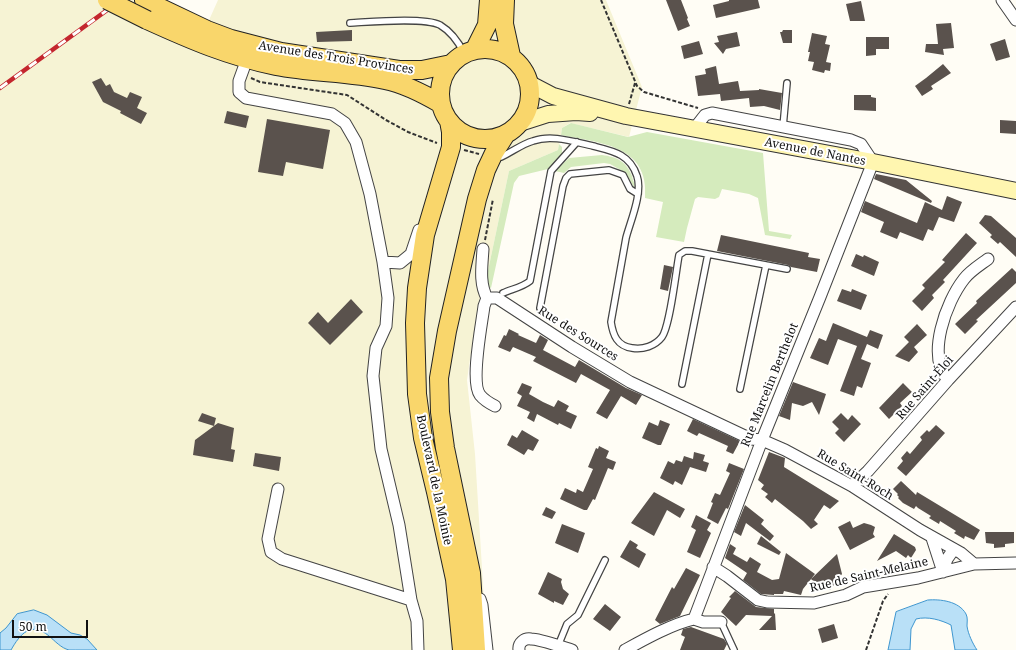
<!DOCTYPE html>
<meta charset="utf-8">
<style>
body{margin:0}
#map{position:relative;width:1016px;height:650px;overflow:hidden;background:#fffdf5;font-family:"Noto Serif",serif}
canvas{display:block}
.scale{position:absolute;left:12px;top:620px;width:76px;height:18px;box-sizing:border-box;border:2px solid #111;border-top:0;padding-left:5px;font-size:12px;line-height:14px;white-space:nowrap;color:#111;-webkit-text-stroke:3px #fff;paint-order:stroke}
</style>
<div id="map">
<canvas width="1016" height="650"></canvas>
<div class="scale">50 m</div>
</div>
<script>
const ctx = document.querySelector('canvas').getContext('2d');
ctx.lineJoin = 'round';
function fill(path, color) { ctx.fillStyle = color; ctx.fill(path, 'evenodd'); }
function stroke(path, color, width, dash) { ctx.strokeStyle = color; ctx.lineWidth = width; ctx.lineCap = dash ? 'butt' : 'round'; ctx.setLineDash(dash || []); ctx.stroke(path); }
function write(font, color, halo, rows, align = 'center') {
  ctx.font = font + ' "Noto Serif",serif'; ctx.lineWidth = 4; ctx.setLineDash([]); ctx.textBaseline = 'middle'; ctx.strokeStyle = halo; ctx.fillStyle = color; for (const [text, x, y, turn = 0] of rows) {
    ctx.save(); ctx.translate(x, y); ctx.rotate((+turn || 0) * Math.PI / 180); ctx.textAlign = isNaN(turn) ? turn : align; if (halo) ctx.strokeText(text, 0, 0); ctx.fillText(text, 0, 0); ctx.restore();
  }
}
fill(new Path2D(`
 M0 0H133L201 38 218 0H606L642 87 629 137 570 123 562 128 558 150 509 171 485 285 478 304 467 380 475 454 487 650H0Z`), '#f6f3d4');
fill(new Path2D(`
 M571 123 628 137 647 132 763 153 769 231 792 235 790 239 765 235 758 198 749 194 722 189 719 197 715 199 698 197 695 199 687 228 684 242 656 237 663 202 645 198C650 145 599 143 561 135L562 128Z
 M559 144 562 147V155L548 169 519 176 514 183 491 288 485 285 509 171 558 150Z
 M602 155C617 157 626 161 632 176 633 181 635 184 635 189L626 173 610 164 604 163 571 167 564 173 555 171 569 158Z`), '#d5ebbd');
const water = new Path2D(`
 M928 600C940 599 959 601 966 614 968 618 967 622 967 626 968 634 973 644 977 650H955L951 625C941 620 928 616 916 619L911 629 910 650H888L896 612Z
 M34 610 47 615 71 633 80 635 87 639 97 650C89 650 77 650 69 650 61 648 55 641 49 636 31 621 20 634 11 650H0V633L6 628 17 614Z`);
fill(water, '#b9e0f7');
stroke(water, '#3f96cf', 1);
fill(new Path2D(`
 M666 0H681L688 18 687 19 690 26 678 31Z
 M729 0H758L760 8 716 18 713 5 729 1Z
 M861 1 865 21H850L846 4Z
 M951 23 954 48 943 49 944 55 925 52 926 44H938L936 24Z
 M352 30V41L317 42 316 32Z
 M783 30H792V43H783L780 32H782Z
 M737 32 740 46 726 49 723 54 714 43 719 42 717 36Z
 M812 33 827 36 825 44 830 45 826 62 831 63 830 71 825 70 824 73 812 70 814 62 808 61 810 52H808Z
 M866 37H889V49H876V55L866 56Z
 M1005 39 1010 57 996 61 990 44Z
 M699 41 703 54 684 59 681 46Z
 M943 64 951 73 931 86 933 89 922 96 915 86 926 78Z
 M716 66 719 84 738 81 740 91 759 90V89L782 93 780 110 764 106 750 107 749 98 721 101 720 94 698 96 695 76 706 74 705 69Z
 M101 78 106 86 110 84 114 92 127 98 130 92 142 97 137 108 147 113 141 124 120 113 121 111 103 102 92 82Z
 M854 95H871V97L876 98V111L854 110Z
 M227 111 249 116 246 128 224 123Z
 M267 119 330 130 323 169 286 162 283 176 258 172Z
 M1000 120 1016 121V134L1000 133Z
 M876 174 906 180 932 201 931 203 874 179Z
 M947 196 962 202 954 222 939 217 933 231 928 229 923 241 900 232 897 239 880 232 884 222 861 212 865 201 917 223 925 202 942 210Z
 M985 215 991 216 1016 238V257L1000 242 998 244 990 237 992 235 979 223Z
 M966 233 977 243 943 280 945 282 932 295 934 298 922 311 912 301 925 288 922 285 945 262 942 260Z
 M721 235 809 253 808 257 820 259 817 272 791 267 788 265 717 251Z
 M856 254 863 257 864 255 879 262 874 276 851 266Z
 M664 265 673 267 668 291 660 289Z
 M1012 268 1016 272V283L976 320 978 321 965 334 955 324 977 303 976 301Z
 M842 289 851 292 852 289 867 295 861 310 837 301Z
 M351 299 363 312 330 345 308 323 318 312 328 323Z
 M833 323 867 337 870 330 883 335 878 349 867 344 861 359 871 363 862 388 857 386 854 396 840 391 857 346 838 339 828 365 810 358 819 338 826 341Z
 M917 324 927 335 914 347 918 352 909 362 895 356 909 342 904 337Z
 M509 329 519 334 518 335 536 343 540 335 548 340 543 350 575 367 579 360 626 388 642 395 636 405 621 396 607 419 596 413 610 390 581 374 576 383 533 361 536 357 513 347 510 352 498 347 504 335 506 336Z
 M793 382 826 394 819 415 812 402 803 406 792 403 790 420 779 416Z
 M522 383 532 387 529 394 543 402 554 407 558 400 569 406 566 411 577 416 571 429 559 423 558 425 537 414 534 422 527 418 530 412 517 406 522 396 517 393Z
 M903 383 912 392 900 403 902 406 889 419 879 408Z
 M202 413 216 418 214 426 198 421Z
 M841 413 848 420 852 415 861 424 844 442 835 433 839 429 832 422Z
 M693 419 740 441 733 454 726 451 728 446 699 433 697 436 687 431Z
 M660 420 670 424 661 445H658L642 438 649 422 658 426Z
 M218 423 234 428 231 449 235 450 233 462 193 455 195 440Z
 M936 425 945 433 906 476 897 468 903 461 901 458 907 451 910 454 922 440 920 437 927 430 929 432Z
 M522 430 539 440 533 451 528 449 524 455 507 445 512 435 517 438Z
 M599 446 609 451 606 458 616 462 613 470 608 468 595 500 593 499 587 510H584L560 499 565 488 576 493 577 489 583 492 593 469 588 467 596 448 598 449Z
 M694 452 705 455 703 461 709 463 706 472 690 467 682 485 675 481 673 485 660 478 668 461 674 464 676 460 682 462 684 456 693 459Z
 M769 452 785 458 784 467 839 501 830 509 824 505 814 520 818 524 811 529 803 521 775 499 772 503 765 497 768 494 761 489 764 485 758 480Z
 M255 453 281 457 279 471 253 466Z
 M729 463 744 469 728 509 726 508 718 524 707 518 713 503 711 502 715 493 720 495 730 473 726 471Z
 M901 481 916 495 917 492 980 530 974 540 965 536 964 539 954 533 956 531 940 521 939 524 929 518 931 516 918 508 916 506 914 509 903 503 898 498 899 497 897 495 898 494 893 489Z
 M654 492 685 509 680 518 667 510 654 536 631 523Z
 M745 505 764 520 761 524 774 536 770 541 746 523 741 536 734 532Z
 M546 507 556 512 552 519 542 515Z
 M696 515 711 523 707 530 711 533 700 558 687 552 696 530 691 527Z
 M850 521 853 528 864 523 871 525 875 527 873 534 875 537 850 550 838 527Z
 M562 524 585 533 578 553 555 543Z
 M985 532H1014V543L1005 544V547L994 548V544L986 543Z
 M894 534 915 547 916 550 911 558 908 555 906 558 896 551 877 561Z
 M761 536 781 552 779 555 757 544Z
 M630 540 638 545 636 548 646 554 639 568 620 557Z
 M730 544 736 548 733 554 747 562 750 557 761 564 757 572 772 580 779 579 786 553 815 574 803 589 801 595 784 591 783 594H774V595L761 594 743 580 747 573 725 558Z
 M837 554 842 574 830 590 823 584 821 587 811 579Z
 M686 568 700 575 680 616 660 624 655 620 672 587 674 589Z
 M548 572 562 579 561 582 563 589 569 594 563 605 554 601V603L538 594Z
 M735 591 756 607 774 609V614L775 613 776 630H759L772 616 746 615 736 626 721 612 731 598 729 597Z
 M605 604 621 617 610 631 593 619Z
 M834 624 838 638 822 643 818 629Z
 M691 627 724 639 727 644 724 650H680L685 637 681 635 683 629Z`), '#5a524d');
const service = new Path2D(`
 M350 23C370 22 424 17 440 25 450 31 459 43 464 53
 M783 127 787 83
 M496 154 501 157C512 152 522 144 533 141 552 134 574 142 593 146 613 151 630 154 637 176 643 193 630 222 626 238 621 266 616 294 611 322 613 335 617 346 632 348 643 350 655 346 662 337 670 326 676 271 679 255L685 251H692L787 269
 M503 293C512 289 523 287 530 281L551 171 577 142
 M540 308 563 186 566 178 570 174 609 170 623 175 630 189 638 194
 M682 384 708 254
 M740 389 766 265
 M721 622 734 650
 M558 646 567 624 578 615 605 560`);
const minor = new Path2D(`
 M1002 0 1016 20
 M247 59 239 81V92L246 98 332 114 345 123 356 142 370 194 383 262 388 298 386 326 376 348 373 376 381 449 399 525 411 600 417 621 418 650
 M483 249C482 266 479 283 487 298
 M383 262 400 263 411 254 419 230
 M948 380C926 356 946 302 964 279 970 271 980 265 988 259
 M495 406C489 403 484 400 480 395 470 382 482 323 484 306L487 298H497L572 347 630 382 751 439 762 440 785 450 852 486 920 530 961 553 974 564
 M852 486 868 471 948 380 1016 307
 M278 489 268 539 271 552 282 559 411 600
 M932 538 943 572
 M713 567 727 576 758 600 767 602 814 603 846 595 863 587 918 578 974 564 1016 563
 M943 572 947 559 954 549
 M480 599 482 605 487 650
 M694 619 762 440 820 297 873 162 861 144 851 140 712 113 705 115 694 129
 M694 619 703 622H721
 M519 650C518 643 524 638 531 639 541 639 561 647 572 650
 M625 650C645 639 672 624 694 619`);
const secondary = new Path2D(`
 M530 84 553 96 626 116 873 162 1016 191
 M520 123 548 114 576 112 590 113`);
const primary = new Path2D(`
 M144 0 207 30 231 39 281 52 399 70H422L451 64
 M505 0 504 24 511 56
 M147 20C191 40 228 56 276 66 312 73 349 72 385 80 405 84 424 94 441 104
 M475 49 487 25 489 0
 M440 94a45 45 0 1 1 90 0a45 45 0 1 1-90 0Z
 M449 121 451 132V147L425 235 417 288 415 323 417 394 423 438 436 492 455 579 462 650
 M476 650 471 573 445 448 440 412 439 378 447 331 477 199 486 170 494 153 506 134`);
stroke(service, '#444', 8);
stroke(minor, '#444', 13);
stroke(secondary, '#333', 18);
stroke(primary, '#222', 20);
stroke(new Path2D(`
 M601 0 637 86 644 92 698 108
 M251 78 260 82 347 95 386 120 408 132 437 143
 M629 104 635 83
 M464 150 479 154
 M485 240 493 199
 M866 650 883 601 888 594`), '#333', 2, [4, 2]);
stroke(service, '#fff', 5.5);
stroke(minor, '#fff', 11);
stroke(secondary, '#fff6b0', 16);
stroke(primary, '#f9d66b', 18);
const rail = new Path2D(`
 M0 88 121 0`);
stroke(rail, '#c4262e', 4.5);
stroke(rail, '#fff', 3, [9]);
const primaryBridge = new Path2D(`
 M107 0 147 20`);
stroke(primaryBridge, '#222', 20, []);
stroke(primaryBridge, '#f9d66b', 18);
write('12px', '#111', '#fff', [
 ["Avenue des Trois Provinces",336,58,9],
 ["Avenue de Nantes",815,152,11],
 ["Rue des Sources",578,334,32],
 ["Rue Marcelin Berthelot",770,385,-68],
 ["Rue Saint-Éloi",925,388,-49],
 ["Rue Saint-Roch",855,475,31],
 ["Boulevard de la Moinie",434,480,78],
 ["Rue de Saint-Melaine",869,575,-13]
]);
</script>
